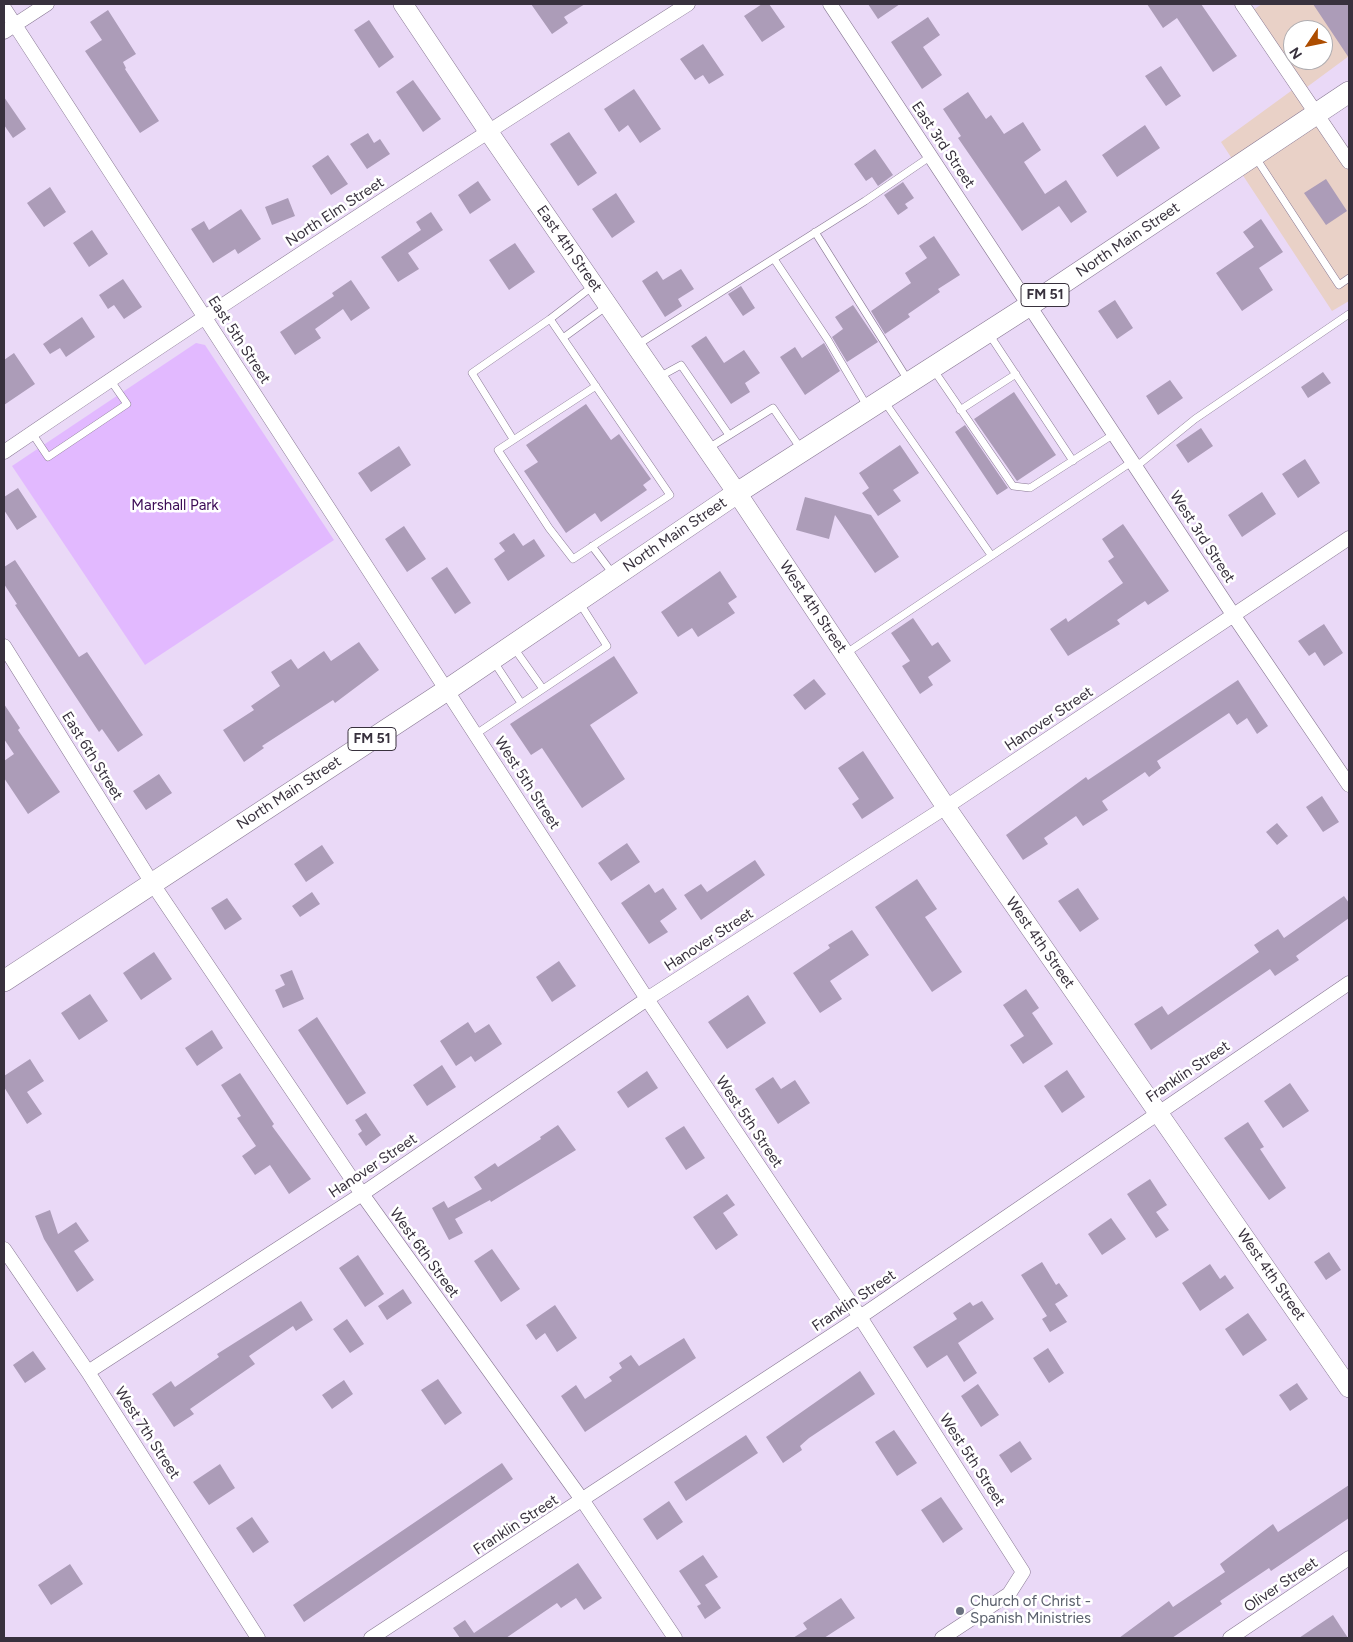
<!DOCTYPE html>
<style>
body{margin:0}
#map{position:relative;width:1353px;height:1642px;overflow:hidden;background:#ead9f7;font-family:Figtree,sans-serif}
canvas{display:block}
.frame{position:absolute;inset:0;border:5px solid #38313d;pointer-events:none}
.north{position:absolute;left:1283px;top:20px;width:50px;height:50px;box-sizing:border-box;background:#fff;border:1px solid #afadb1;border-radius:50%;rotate:236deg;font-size:14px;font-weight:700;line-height:20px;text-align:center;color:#38313d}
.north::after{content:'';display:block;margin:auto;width:18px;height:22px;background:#ad4d00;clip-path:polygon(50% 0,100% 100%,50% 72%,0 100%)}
</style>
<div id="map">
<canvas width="1353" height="1642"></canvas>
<div class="frame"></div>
<div class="north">N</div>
</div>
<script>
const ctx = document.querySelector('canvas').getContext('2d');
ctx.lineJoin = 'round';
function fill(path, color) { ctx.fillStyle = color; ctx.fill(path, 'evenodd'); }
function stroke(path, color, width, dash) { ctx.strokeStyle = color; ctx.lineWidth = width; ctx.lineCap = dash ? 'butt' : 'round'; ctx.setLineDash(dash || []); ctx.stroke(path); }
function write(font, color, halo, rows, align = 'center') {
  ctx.font = font + ' Figtree,sans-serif'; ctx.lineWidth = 5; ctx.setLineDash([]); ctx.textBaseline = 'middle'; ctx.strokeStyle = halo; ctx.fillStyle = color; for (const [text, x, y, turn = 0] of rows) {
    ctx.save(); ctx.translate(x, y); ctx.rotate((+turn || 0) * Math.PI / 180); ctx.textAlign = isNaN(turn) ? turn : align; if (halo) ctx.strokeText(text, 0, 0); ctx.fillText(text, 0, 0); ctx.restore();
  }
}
fill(new Path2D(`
 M1262 4H1349V56L1307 87 1349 149V301L1332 311 1221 142 1302 83 1253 10ZM1293 30H1323V60H1293Z`), '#e9d1c7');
fill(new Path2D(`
 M196 343 205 345 334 540 145 665 12 466Z`), '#e2b9ff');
fill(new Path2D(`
 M531 4H585L564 17 568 23 552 34Z
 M762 4H769L785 27 762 42 744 16Z
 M868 4H900L878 19Z
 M1147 4H1201L1237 56 1213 72 1177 18 1163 28Z
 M1313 4H1349V58Z
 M108 10 136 54 123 62 126 68 125 69 159 121 140 133 85 51 102 40 90 22Z
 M928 17 940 35 923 47 942 75 922 89 891 42Z
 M369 20 394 57 379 68 354 30Z
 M703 44 724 75 709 84 703 75 695 80 680 59Z
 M1161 66 1181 96 1166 106 1145 76Z
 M413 80 441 119 423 132 396 92Z
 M634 89 661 129 640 143 628 125 619 132 604 109Z
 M968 92 986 119 991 115 1004 134 1023 122 1041 150 1024 162 1045 194 1066 180 1087 212 1071 223 1059 206 1022 231 958 138 961 136 943 109Z
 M4 97 26 129 13 138 4 125Z
 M1145 125 1160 148 1117 177 1102 155Z
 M569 132 597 173 578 186 550 144Z
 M368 133 374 143 380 139 390 154 367 169 350 144Z
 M875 149 893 175 878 186 872 177 866 181 854 164Z
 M328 155 348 184 331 195 312 166Z
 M1326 179 1347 211 1326 225 1304 193Z
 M478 181 491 200 470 214 458 195Z
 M903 182 914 198 905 204 908 208 898 215 884 195Z
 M50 187 66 212 44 227 27 203Z
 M616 193 635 222 612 238 592 209Z
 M288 198 295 216 272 225 265 207Z
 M241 209 261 239 238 254 235 249 213 263 191 229 204 221 209 230Z
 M431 212 443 230 408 253 419 269 398 282 381 257 421 230 416 222Z
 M1261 219 1283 252 1259 268 1273 290 1242 311 1216 273 1254 247 1243 232Z
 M92 230 108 254 89 267 73 243Z
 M934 236 960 275 938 289 940 292 908 314 910 317 885 334 871 311 911 283 905 273 927 258 919 246Z
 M515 243 535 272 509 290 489 260Z
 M681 269 694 289 678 299 682 306 665 317 642 281 657 271 663 280Z
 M123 279 142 307 124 319 114 305 108 309 99 295Z
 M351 280 370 308 351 321 343 309 315 329 321 338 295 355 280 332 334 296 332 293Z
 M741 286 755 308 743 316 728 294Z
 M1115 300 1133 328 1117 339 1098 311Z
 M853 305 878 342 847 362 832 337 843 329 835 317Z
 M82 317 95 337 66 357 60 348 50 354 43 344Z
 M706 336 724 363 744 350 760 373 745 383 750 392 731 404 691 346Z
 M824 343 840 371 805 395 780 357 795 347 802 358Z
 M14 353 35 384 4 405V360Z
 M1323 372 1331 383 1308 398 1301 387Z
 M1170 380 1183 398 1158 415 1146 396Z
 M1014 392 1056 455 1017 481 974 419Z
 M586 404 611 440 619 434 651 479 643 485 647 490 601 522 595 513 566 533 524 471 538 462 526 445Z
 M965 425 1008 488 997 495 955 432Z
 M1201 428 1213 446 1188 463 1176 445Z
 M900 445 919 473 893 490 901 501 878 516 862 493 869 488 859 473Z
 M399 446 411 465 371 492 358 473Z
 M1305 459 1320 483 1298 498 1282 474Z
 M18 488 37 517 17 530 4 510V497Z
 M1262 492 1276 514 1242 537 1228 515Z
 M805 497 871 515 899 557 875 573 835 515 829 539 796 530Z
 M1123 524 1169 591 1148 605 1145 601 1117 620 1120 624 1068 656 1050 629 1066 618 1068 622 1123 583 1108 561 1114 557 1102 539Z
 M404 526 426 559 407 572 385 539Z
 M514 533 523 546 534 539 545 556 508 581 494 559 505 551 499 543Z
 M15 560 79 657 87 652 143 735 118 752 102 729 99 732 15 605 17 604 4 584V567Z
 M447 567 471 603 455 614 431 578Z
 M720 571 737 597 728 603 735 613 698 637 692 628 678 637 661 612Z
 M913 618 932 646 938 642 951 661 928 677 933 685 920 694 902 666 910 661 891 633Z
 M1324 624 1343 653 1324 666 1315 652 1309 656 1298 641Z
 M359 642 379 670 335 703 333 700 262 746 264 748 244 762 223 730 254 710 251 706 280 686 271 672 291 659 298 669 324 651 331 661Z
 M614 656 638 693 590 725 625 779 582 808 542 748 531 755 510 724Z
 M814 679 826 694 805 710 793 695Z
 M1238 680 1268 726 1257 734 1247 718 1237 725 1229 713 1157 761 1161 768 1149 777 1145 772 1102 801 1108 810 1083 826 1076 816 1044 838 1048 844 1023 860 1006 835 1086 777 1088 780Z
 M4 704 20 728 18 730 60 792 28 814 4 778V761L14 754 4 739Z
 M863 751 894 798 862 819 852 804 859 799 838 768Z
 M159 774 172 793 146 810 133 791Z
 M1322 796 1339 822 1323 832 1306 807Z
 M1277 823 1288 836 1277 845 1266 832Z
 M627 843 640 862 611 881 598 863Z
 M322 845 334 863 306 882 294 864Z
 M755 860 765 875 701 920 684 895 701 884 707 892Z
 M917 879 937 909 925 917 962 972 932 992 875 907Z
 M649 884 655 893 663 888 677 909 660 921 668 932 649 944 621 903Z
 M1078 888 1099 919 1080 932 1058 901Z
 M312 892 320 904 300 917 292 906Z
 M1344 896 1349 903V918L1296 956 1299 960 1275 976 1270 969 1151 1050 1134 1024 1162 1006 1168 1015 1259 952 1254 945 1278 929 1284 938Z
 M227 898 242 919 225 930 211 908Z
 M852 930 869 955 830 981 842 999 820 1013 793 973 830 948 828 945Z
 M154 952 172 979 141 1000 123 973Z
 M559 961 576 986 552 1002 536 977Z
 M292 970 304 999 283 1008 275 990 285 985 280 975Z
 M1026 989 1039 1008 1032 1013 1053 1044 1023 1064 1010 1045 1024 1036 1003 1005Z
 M90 994 108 1021 79 1040 61 1013Z
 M748 995 766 1023 727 1049 708 1022Z
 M317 1017 366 1093 347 1105 298 1030Z
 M468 1022 475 1033 489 1024 502 1044 475 1062 471 1056 456 1066 440 1041Z
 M212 1030 223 1048 197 1066 185 1048Z
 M30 1059 44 1081 27 1092 42 1114 27 1124 4 1087V1076Z
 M442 1065 456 1087 427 1106 413 1085Z
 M1067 1070 1085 1097 1062 1113 1044 1086Z
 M647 1071 658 1088 628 1108 617 1092Z
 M240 1073 274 1124 272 1126 311 1179 289 1194 270 1165 255 1175 242 1156 256 1146 237 1118 241 1116 221 1085Z
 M773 1077 781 1089 795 1080 810 1103 778 1124 755 1089Z
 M1290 1083 1309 1111 1283 1128 1264 1101Z
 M366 1113 381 1135 366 1146 358 1134 362 1131 355 1120Z
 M1248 1122 1264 1147 1260 1149 1286 1188 1269 1200 1224 1138Z
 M558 1125 576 1150 491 1202 490 1200 455 1219 463 1233 449 1240 432 1208 444 1201 448 1208 482 1189 474 1177 495 1163 498 1167 541 1139 540 1137Z
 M684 1126 705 1158 686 1170 665 1138Z
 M1150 1179 1167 1205 1156 1212 1169 1230 1156 1238 1127 1194Z
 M727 1194 735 1205 723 1213 738 1235 716 1250 693 1217Z
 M50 1210 58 1234 76 1222 89 1241 74 1251 94 1280 77 1292 44 1239 35 1216Z
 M1111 1218 1126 1239 1102 1255 1088 1234Z
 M492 1249 520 1289 501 1302 474 1261Z
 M1329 1252 1341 1270 1326 1280 1314 1262Z
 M358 1255 384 1294 365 1307 339 1268Z
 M1042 1262 1056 1285 1059 1283 1068 1296 1055 1304 1067 1322 1050 1332 1042 1319 1047 1316 1021 1275Z
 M1210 1264 1220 1279 1225 1275 1234 1288 1200 1311 1182 1283Z
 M403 1289 412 1303 387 1320 378 1306Z
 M301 1301 313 1320 296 1331 293 1326 249 1356 255 1364 190 1409 194 1414 174 1427 152 1394 171 1381 175 1387 219 1357 217 1354Z
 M982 1301 994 1319 958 1343 977 1373 964 1382 947 1355 927 1368 913 1347 957 1319 953 1313 970 1302 973 1306Z
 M555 1305 577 1338 557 1352 545 1333 536 1340 526 1325Z
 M1248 1313 1267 1340 1243 1356 1225 1329Z
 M347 1319 364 1344 350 1353 333 1329Z
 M684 1338 696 1358 585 1432 561 1396 576 1385 585 1399 612 1381 609 1377 622 1368 619 1363 631 1355 639 1366Z
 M1048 1348 1064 1373 1049 1383 1033 1358Z
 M33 1351 46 1369 25 1383 13 1365Z
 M860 1371 875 1394 809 1438 800 1446 802 1450 783 1463 766 1437Z
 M438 1379 462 1413 445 1425 421 1390Z
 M344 1380 353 1394 332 1409 322 1395Z
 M1297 1383 1308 1399 1290 1411 1279 1395Z
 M978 1384 999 1415 981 1427 961 1396Z
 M894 1430 917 1463 897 1476 875 1442Z
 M746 1435 758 1453 686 1501 674 1482Z
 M1020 1441 1032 1459 1011 1473 999 1455Z
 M502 1463 513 1479 304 1622 293 1605Z
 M220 1464 235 1488 209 1505 193 1482Z
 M1349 1485V1518L1271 1571 1269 1568 1220 1601 1222 1604 1172 1638H1119L1169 1601 1173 1607 1225 1572 1220 1564 1273 1524 1278 1532Z
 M941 1497 963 1529 943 1543 921 1510Z
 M669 1501 683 1522 657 1540 643 1519Z
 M252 1517 269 1542 253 1553 236 1528Z
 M703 1555 718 1577 705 1585 721 1608 705 1619 697 1606 701 1604 679 1571Z
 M578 1563 602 1598 584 1610 576 1598 561 1608 557 1603 506 1638H460L453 1628 465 1620 474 1633Z
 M70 1564 83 1584 51 1605 38 1585Z
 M841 1598 855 1618 824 1638H793L807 1629 803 1623Z
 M1333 1615 1348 1638H1299Z`), '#ac9cb8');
const lane = new Path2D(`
 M1256 158 1339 285 1349 278
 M815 232 908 380
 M774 259 828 340 867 406
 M550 319 593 286
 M989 334 1073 461
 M563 338 607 306
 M637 345 865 201 931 156
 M933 369 1013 486 1030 488 1114 434
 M659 377 681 365 729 435
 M884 401 991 555
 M960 410 1016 374
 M32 433 48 457 127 404 111 381
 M513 439 472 373 550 319 670 495 573 559 549 528 498 450 596 386
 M707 449 773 408 801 449
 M1137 466 1195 419 1349 314
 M592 546 613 574
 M514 648 543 689
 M845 654 1133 461
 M494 662 521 703
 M476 734 607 646 579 602`);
const street = new Path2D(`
 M830 4 1234 616 1349 785
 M1242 4 1349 162
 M4 8 647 999 860 1317 1023 1572 1009 1594 942 1638
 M4 32 47 4
 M4 452C229 299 458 150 688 4
 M4 646 152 883 362 1194 583 1501 675 1638
 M4 1249 88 1372 258 1638
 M88 1372 362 1194 647 999 946 807 1349 538
 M371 1638 860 1317 1349 983
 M1230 1638 1349 1558`);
const secondary = new Path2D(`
 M403 4 488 131 737 493 946 807 1349 1388`);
const primary = new Path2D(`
 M4 981 447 690 737 493 1030 305 1349 92`);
stroke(lane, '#877792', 8);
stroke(street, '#877792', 15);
stroke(secondary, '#877792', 20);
stroke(primary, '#877792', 22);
stroke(lane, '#fff', 7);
stroke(street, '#fff', 14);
stroke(secondary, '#fff', 19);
stroke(primary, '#fff', 21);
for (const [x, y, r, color] of [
 [960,1611,5,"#6b7280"]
]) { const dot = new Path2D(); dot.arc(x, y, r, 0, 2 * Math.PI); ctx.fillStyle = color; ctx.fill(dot); stroke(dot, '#fff', 2); }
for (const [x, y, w] of [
 [1045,295,48],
 [372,739,48]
]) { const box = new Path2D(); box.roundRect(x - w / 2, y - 11.5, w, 23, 4); ctx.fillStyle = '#fff'; ctx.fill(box); stroke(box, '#38313d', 1); }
write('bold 14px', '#38313d', null, [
 ["FM 51",1045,295],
 ["FM 51",372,739]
]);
write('15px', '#38313d', '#fff', [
 ["East 3rd Street",943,145,56],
 ["North Elm Street",335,212,-33],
 ["North Main Street",1128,240,-34],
 ["East 4th Street",569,249,55],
 ["East 5th Street",239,340,57],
 ["North Main Street",675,535,-34],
 ["West 3rd Street",1202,537,57],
 ["West 4th Street",813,607,56],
 ["Hanover Street",1049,719,-34],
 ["East 6th Street",92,756,58],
 ["West 5th Street",527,783,57],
 ["North Main Street",289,793,-33],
 ["Hanover Street",709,940,-33],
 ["West 4th Street",1040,943,55],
 ["Franklin Street",1188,1072,-34],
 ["West 5th Street",749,1122,56],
 ["Hanover Street",373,1166,-34],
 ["West 6th Street",424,1253,54],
 ["West 4th Street",1271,1275,55],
 ["Franklin Street",854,1301,-34],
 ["West 7th Street",147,1433,57],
 ["West 5th Street",972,1460,57],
 ["Franklin Street",516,1525,-33],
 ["Oliver Street",1281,1585,-34]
]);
write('15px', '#3d0d56', '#fff', [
 ["Marshall Park",175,506]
]);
write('15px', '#5b616d', '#fff', [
 ["Church of Christ -",970,1602],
 ["Spanish Ministries",970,1619]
], 'left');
</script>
